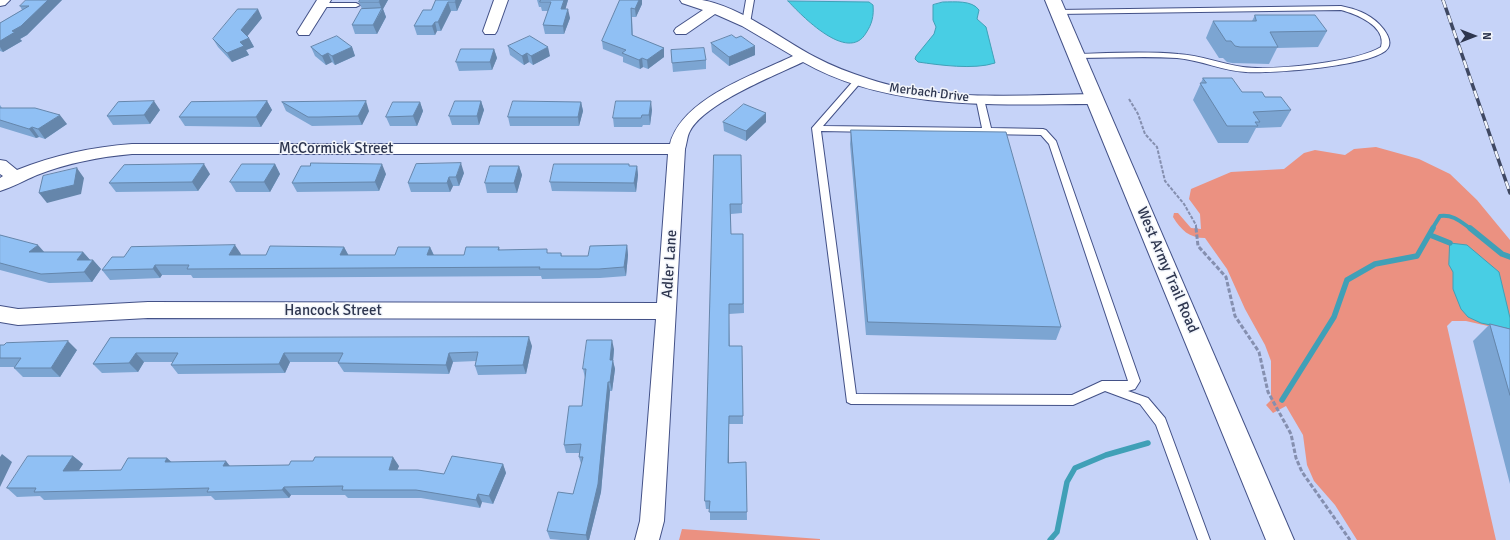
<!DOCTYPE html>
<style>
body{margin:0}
#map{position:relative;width:1510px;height:540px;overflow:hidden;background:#c6d3f8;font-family:Signika,sans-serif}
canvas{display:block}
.north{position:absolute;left:1454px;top:16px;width:40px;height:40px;-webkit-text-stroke:3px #f2f5fb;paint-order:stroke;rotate:90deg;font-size:11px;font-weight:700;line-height:16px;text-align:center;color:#2e364f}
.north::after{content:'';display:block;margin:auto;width:14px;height:18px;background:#2e364f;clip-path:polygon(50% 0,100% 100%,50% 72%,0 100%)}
</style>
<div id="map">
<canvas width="1510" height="540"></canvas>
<div class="north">N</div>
</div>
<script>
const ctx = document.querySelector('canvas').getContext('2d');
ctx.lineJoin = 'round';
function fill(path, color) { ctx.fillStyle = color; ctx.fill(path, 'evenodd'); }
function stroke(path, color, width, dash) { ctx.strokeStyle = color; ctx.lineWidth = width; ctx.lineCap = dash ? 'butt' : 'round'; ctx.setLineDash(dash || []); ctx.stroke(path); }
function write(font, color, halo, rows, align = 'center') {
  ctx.font = font + ' Signika,sans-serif'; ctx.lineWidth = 3; ctx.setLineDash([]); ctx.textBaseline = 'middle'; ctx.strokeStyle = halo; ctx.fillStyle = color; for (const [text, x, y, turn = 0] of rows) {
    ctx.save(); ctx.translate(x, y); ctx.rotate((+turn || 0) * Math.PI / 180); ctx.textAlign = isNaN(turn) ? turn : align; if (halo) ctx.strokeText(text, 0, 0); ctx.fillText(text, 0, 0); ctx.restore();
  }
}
fill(new Path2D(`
 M1376 147 1419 159 1450 174 1477 200 1510 240V331L1466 321H1452L1447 326 1496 540H1357L1335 505 1314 481 1307 465 1303 435 1286 406 1273 413 1266 405 1271 400V361L1265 345 1245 309 1227 269 1205 238C1189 238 1181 230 1173 217L1174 213H1178L1191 228 1201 229 1200 214 1189 199 1191 189 1231 172 1284 169 1304 153 1315 150 1345 155 1354 149Z
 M682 529 820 539V540H679Z`), '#eb9181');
const water = new Path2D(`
 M788 1 869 2 873 5C874 16 872 24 866 33 848 64 801 15 788 1Z
 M943 2C955 2 972 0 979 10L977 19 986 27 995 63C974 70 939 65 918 62L915 59 916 56 934 34 936 27 933 20V5Z
 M1450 243 1467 245 1499 272 1510 318V329L1481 323 1468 317 1461 309 1453 289V272L1449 265Z`);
fill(water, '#48cee4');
stroke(water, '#40a0b7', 1);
stroke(new Path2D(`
 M1432 229 1440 216C1453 214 1461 222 1471 229`), '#40a0b7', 4);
stroke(new Path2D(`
 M1470 228 1502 254 1510 257
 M1430 235 1450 243
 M1282 400 1334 317 1347 280 1375 264 1417 256 1433 228
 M1050 540 1057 532 1067 482 1075 468 1106 455 1148 443`), '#40a0b7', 5.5);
const lane = new Path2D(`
 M746 0H754L750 23 746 25 742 23Z
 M318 3H356L360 5 356 7H318Z
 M1341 6C1355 9 1368 13 1379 24 1384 29 1393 40 1388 48 1377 66 1269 74 1246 72 1223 71 1201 60 1177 58 1144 56 1110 58 1077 58L1073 56 1077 54C1111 53 1144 51 1178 54 1200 55 1221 64 1243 67 1272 71 1357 62 1381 47 1387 26 1356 14 1341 10L1058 14 1054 12 1058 10Z
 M855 79H861L862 81 823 126 982 128 976 99 980 97 984 99 991 128 1043 129 1046 130 1056 141 1140 381 1135 389 1128 391 1148 398 1165 418 1210 540H1198L1156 425 1140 404 1105 391 1073 405 851 404 847 402 812 128ZM821 131 1041 135 1049 144 1128 381H1102L1072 395 856 394Z`);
const street = new Path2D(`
 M0 0H10L5 5 0 6Z
 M317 0H331L309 35H299L297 32Z
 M494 0H508L497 31 495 34H485L483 31Z
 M680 0C687 0 695 0 702 0 741 7 781 39 815 57 832 66 850 73 869 79 938 102 1023 95 1095 94L1100 96 1103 99 1100 102 1095 104C998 104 891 112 803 62 774 76 705 103 690 131 687 136 687 143 685 149L664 521 659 540H635L640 521 656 319 148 318 18 325 0 322V306L18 309 148 302 657 303 668 154H132C99 157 68 163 37 175 25 180 13 187 0 191V178L3 176 0 174V160L6 161 17 170C54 155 93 147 132 144H670C682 98 754 75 793 56L742 26 715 14 686 34H676L674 31 676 28 703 10 682 3Z`);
const secondary = new Path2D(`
 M1045 0H1061L1294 540H1266Z`);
stroke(lane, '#435187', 2);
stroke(street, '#435187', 2);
stroke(secondary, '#435187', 2);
stroke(new Path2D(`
 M1129 99 1138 114 1145 134 1157 147 1165 181 1184 204 1196 225V229`), '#858faf', 2, [3.5, 1.5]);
stroke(new Path2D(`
 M1196 228 1198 246 1226 277 1235 316 1259 352 1268 392 1291 434 1296 458 1302 472 1350 540`), '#858faf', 3, [4.5, 2]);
fill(lane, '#fff');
fill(street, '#fff');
fill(secondary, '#fff');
const rail = new Path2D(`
 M1443 0 1510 193`);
stroke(rail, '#3f4862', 3.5);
stroke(rail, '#f2f5fb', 2.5, [8]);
fill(new Path2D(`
 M62 0 27 35 20 39 22 41 3 52 0 51V23L22 10 20 6Z
 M360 0H388L383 9 386 17 377 34H355L352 25 362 9 359 2Z
 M436 0H462L457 11H451L441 31H437L435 35H417L414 26 431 10Z
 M537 0H568L565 9 570 18 564 34H545L543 25 548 11H542L541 7H539Z
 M620 0H642V4L636 17H632L633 36 664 48V57L648 69 643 67 640 69 623 62V57L603 49 602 41Z
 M1255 15 1327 31 1318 47 1277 48 1269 64 1232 63 1227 62 1223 58H1219L1206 38 1213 21H1252Z
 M262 18 247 36 249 38 254 47 246 50 249 55 232 62 218 47 213 39Z
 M711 43 755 55 729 66 712 52Z
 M508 46 550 56 533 65 529 62 524 65 510 55Z
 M311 47H352L355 56 335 65 332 62 326 65 315 56Z
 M494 49 497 58 492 70 459 71 456 62Z
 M671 50 706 60V69L673 72Z
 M1203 78 1242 92 1265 97 1291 110 1281 127 1256 128 1248 143H1218L1193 100Z
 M267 101 272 110 261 127 185 126 179 117Z
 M481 101 484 110 479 125H452L449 116Z
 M282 102 369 111 362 125 312 126 286 111Z
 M420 102 423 111 417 126H390L386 117Z
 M581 102 583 111 579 126H510L508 117Z
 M0 105 2 108 67 124 45 139 39 137 36 138 0 127Z
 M160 110 150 124 113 125 107 116Z
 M652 110 650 125H643L642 127H614L613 118Z
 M723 122H766L746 141 724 131Z
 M851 130 1061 327 1056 340 866 335 850 144Z
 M714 155H741L742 213 731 214V234H743L744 313 729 314 730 346H742L743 424H729V463L746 462 747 520H710V509H706L705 501Z
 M275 164 280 174 270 192H236L230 182Z
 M519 166 522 175 517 193H487L485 183Z
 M629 166H637L638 175 636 192 552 191 550 182Z
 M464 173 459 186H453L450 192H411L408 183Z
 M210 174 198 191 116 192 109 183Z
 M386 174 379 191 297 192 292 183Z
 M0 235 44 252H83L90 260H93L101 269 92 282 49 283 0 270Z
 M627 245 628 255 626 276 600 278 542 279 541 276 193 278 191 275H162L160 278 110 280 102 270 241 254 240 255H266L344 247 348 255H395L430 247 434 255H464L499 247 500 250 548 253H561L562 256H588Z
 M1490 324 1510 329V484L1473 341Z
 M110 338 532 346 526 374 478 375 475 366 476 361 453 362 449 374 344 372 338 363 339 362H290L285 373 178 374 171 365 173 362H144L138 372 102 373 93 364Z
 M0 345 77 350 60 377H23L14 368 15 367H0Z
 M614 349 613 361 615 369 612 391H610L601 492 589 540H561L550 539 547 531 573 494 581 464 579 457V453H566L564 445 582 406 585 378 583 369Z
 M73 456 83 464 78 471 121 470 167 458 171 462 230 466H399L397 470 444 474 503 464 506 473 493 504 482 502 480 508 421 498H348L345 495H291L289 498 215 500 211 496 44 500 40 496 17 497 7 488Z`), '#7ca5d2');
fill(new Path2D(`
 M48 0H62L27 35 20 39 22 41 3 52 0 47V41Z
 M380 0H388L383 9 386 17 377 34 373 25 382 10 379 2Z
 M456 0H462L457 11 455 2Z
 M564 0H568L563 18 561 9Z
 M639 0H642V4L636 17 635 9Z
 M448 2 451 11 441 31 438 22Z
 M258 9 262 18 245 39 241 30Z
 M568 9 570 18 564 34 563 26Z
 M435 22 437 31 435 35 432 26Z
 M249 38 254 47 246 50 249 55 232 62 227 53 240 42Z
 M755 46V55L729 66V57Z
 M352 47 355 56 335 65 332 56Z
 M548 47 550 56 533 65 531 56Z
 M664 48V57L648 69 647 60Z
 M494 49 497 58 492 70 490 62Z
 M328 53 332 62 326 65 322 56Z
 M527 53 529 62 524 65 522 56Z
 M642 58 643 67 640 69 639 60Z
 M154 101 160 110 150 124 144 115Z
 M267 101 272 110 261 127 256 117Z
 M366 101 369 111 362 125 358 116Z
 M481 101 484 110 479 125 477 116Z
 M651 101 652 110 650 125 649 115Z
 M420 102 423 111 417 126 413 116Z
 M581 102 583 111 579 126 578 117Z
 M766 113V122L746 141V131Z
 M60 115 67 124 45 139 38 129Z
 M32 127 39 137 36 138 29 129Z
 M461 163 464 173 459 186 456 177Z
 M204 164 210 174 198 191 192 182Z
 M275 164 280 174 270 192 264 182Z
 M382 164 386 174 379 191 375 182Z
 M519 166 522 175 517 193 514 183Z
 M637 166 638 175 636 192 634 183Z
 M77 168 84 178 81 194 47 203 39 193Z
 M449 177 453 186 450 192 447 183Z
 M38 245 46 254 29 252Z
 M235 245 241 254 235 264 229 255Z
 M627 245 628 255 626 276 624 267Z
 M344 247 349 256 340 255Z
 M430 247 434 256 427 255Z
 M83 252 91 261 77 260Z
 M93 260 101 269 92 282 84 272Z
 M155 265 162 275 160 278 153 269Z
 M529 337 532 346 526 374 523 365Z
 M612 340 614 349 613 361 615 369 612 391 610 382V360Z
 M68 341 77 350 60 377 51 368Z
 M136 353 144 362 138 372 129 363Z
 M284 353 290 362 285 373 279 364Z
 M449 353 453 362 449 374 446 365Z
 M608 382 610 391 601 492 589 540H587L586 535Z
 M729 416V471L728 463Z
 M2 454 12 462 0 487V457Z
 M73 456 83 464 73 480 63 471Z
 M393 457 399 466 394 478 389 470Z
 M167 458 176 466 165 462Z
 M226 461 233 470 223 466Z
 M503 464 506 473 493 504 489 496Z
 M284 487 291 495 289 498 282 490Z
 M478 494 482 502 480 508 476 500Z`), '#6586ab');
const building = new Path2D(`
 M26 0H48L21 26 12 31 15 32 0 41V23L29 6H20Z
 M360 0H380L379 2H359Z
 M436 0H456L455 2H448L438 22H435L432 26H414L423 10H431Z
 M541 0H564L561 9H568L563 26 543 25 551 2H540Z
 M620 0H639L635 9 631 8 632 35 664 48 647 60 642 58 639 60 622 53 626 50 602 41Z
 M382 8 373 25H352L361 9Z
 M238 9H258L241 30 249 38 240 42 244 46 227 53 213 39Z
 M1255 15H1315L1327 31 1270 32 1278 47H1240L1235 46 1231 41H1226L1213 21H1256Z
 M732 35 736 38 741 36 755 46 729 57 711 43Z
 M337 36 352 47 332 56 328 53 322 56 311 47Z
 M530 36 548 47 531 56 527 53 522 56 508 46Z
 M704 48 706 60 672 63 671 50Z
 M461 49H494L490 62H456Z
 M1203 78H1232L1242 92H1262L1265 97H1281L1291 110 1253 112 1260 122H1255L1258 126H1227L1200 83H1206Z
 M154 101 144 115 107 116 118 102Z
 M267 101 256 117H179L191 102Z
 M366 101 358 116 319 117H308L282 102Z
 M455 101H481L477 116H449Z
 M513 101 581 102 578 117H508Z
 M616 101H651L649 115H642L641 118H613Z
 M393 102H420L413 116 386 117Z
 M744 104 766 113 746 131 723 122Z
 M0 108H35L60 115 38 129 32 127 29 129 0 120Z
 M851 130 1006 132 1061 327 868 322Z
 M714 155H741L742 204H730L731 234H743V304H729V346H742L743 416H729L728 463 746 462 747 512H709L710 501H705Z
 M311 163 382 164 375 182 292 183 301 166H310Z
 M461 163 456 177H449L447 183H408L416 164Z
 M204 164 192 182 109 183 124 165Z
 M242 164H275L264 182H230Z
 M554 164H629V166H637L634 183 550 182Z
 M490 166H519L514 183H485Z
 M77 168 74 185 39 193 43 176Z
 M0 235 38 245 29 252H83L77 260H93L84 272 41 274 0 263Z
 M235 245 229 255H266L270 246 344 247 340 255H395L398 247H430L427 255H464L466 247H499L498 250 547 249V253H561V256H588L590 246 627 245 624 267 599 269H539L540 267 187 269 189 265H155L153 269 102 270 112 257H124L131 247Z
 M1490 324 1510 329V395Z
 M529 337 523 365 475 366 478 352 449 353 446 365 338 363 343 353H284L279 364 171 365 178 353H136L129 363 93 364 110 338Z
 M587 340H612L610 360H613L610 382H608L598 484 586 535 547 531 558 492 573 494 583 457H579L581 444 564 445 569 406H582L586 369H583Z
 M68 341 51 368H14L21 358H0V345H4L6 343Z
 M28 456H73L63 471 121 470 128 458H167L165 462 226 461 223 466 289 465 291 461H313L315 457H393L389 470H418L444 474 452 456 503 464 489 496 478 494 476 500 416 490H342L343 486 284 487 282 490 207 492 209 488 34 492 36 488H7Z`);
fill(building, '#90c0f4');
stroke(building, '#6586ab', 1);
write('13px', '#2e364f', '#f2f5fb', [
 ["Merbach Drive",929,93,7]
]);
write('15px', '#2e364f', '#f2f5fb', [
 ["McCormick Street",336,149],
 ["Adler Lane",670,264,-86],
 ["West Army Trail Road",1167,270,67],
 ["Hancock Street",333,311]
]);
</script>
